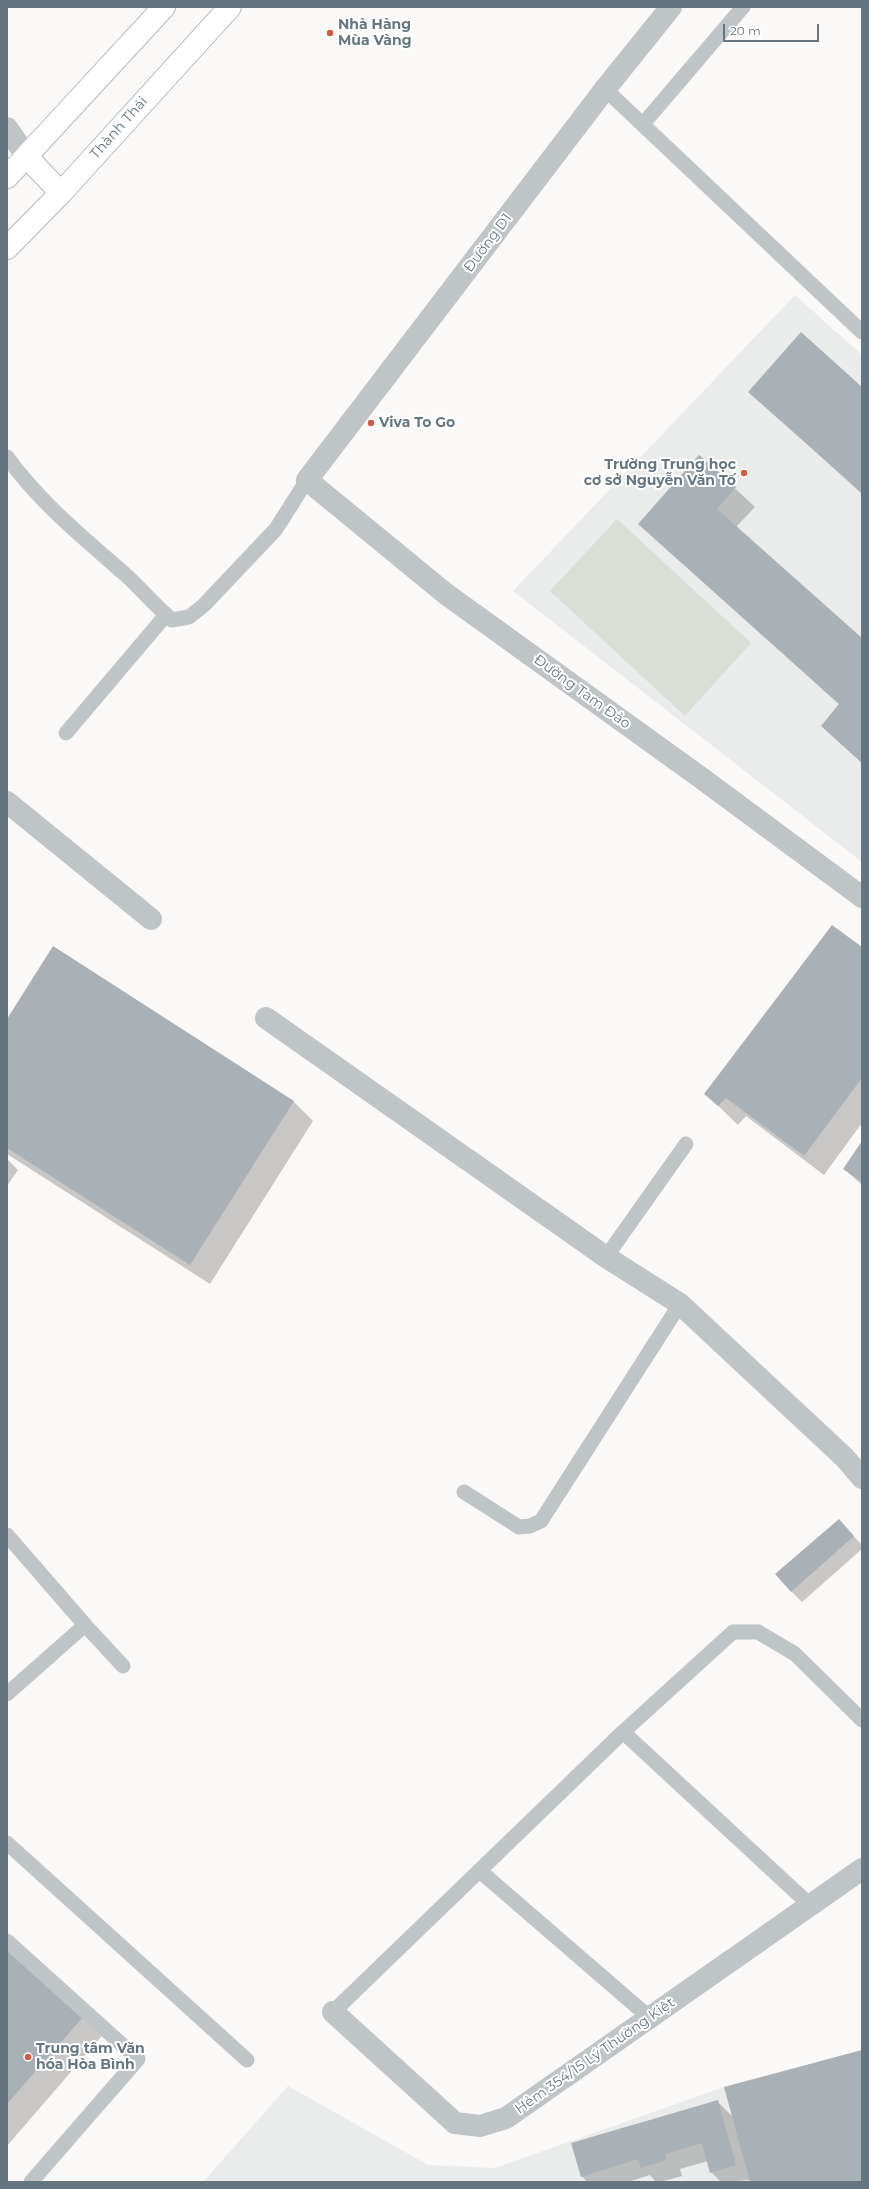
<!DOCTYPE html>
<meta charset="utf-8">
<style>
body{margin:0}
#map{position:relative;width:869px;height:2189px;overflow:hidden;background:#faf9f8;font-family:Montserrat,sans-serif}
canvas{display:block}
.frame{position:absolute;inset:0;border:8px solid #667680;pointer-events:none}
.scale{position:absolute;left:723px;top:24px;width:96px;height:18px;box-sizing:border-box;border:2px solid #667680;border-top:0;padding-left:5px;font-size:12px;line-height:14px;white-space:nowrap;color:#667680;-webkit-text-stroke:3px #fff;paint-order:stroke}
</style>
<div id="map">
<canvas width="869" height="2189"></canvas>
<div class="frame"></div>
<div class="scale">20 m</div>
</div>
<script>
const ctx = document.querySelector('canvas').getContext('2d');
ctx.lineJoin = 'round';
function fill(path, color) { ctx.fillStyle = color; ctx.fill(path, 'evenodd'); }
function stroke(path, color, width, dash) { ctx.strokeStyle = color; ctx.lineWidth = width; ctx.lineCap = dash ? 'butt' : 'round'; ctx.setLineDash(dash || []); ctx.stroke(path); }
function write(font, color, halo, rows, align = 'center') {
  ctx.font = font + ' Montserrat,sans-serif'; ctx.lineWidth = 4; ctx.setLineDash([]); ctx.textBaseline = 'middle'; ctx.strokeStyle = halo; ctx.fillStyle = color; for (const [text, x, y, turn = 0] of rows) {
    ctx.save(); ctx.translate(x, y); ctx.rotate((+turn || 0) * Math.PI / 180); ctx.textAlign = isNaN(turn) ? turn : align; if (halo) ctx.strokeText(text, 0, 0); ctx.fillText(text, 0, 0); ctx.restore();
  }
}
fill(new Path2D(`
 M795 295 862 355V862L513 591Z
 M862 2050V2182H203L288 2086 428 2165 495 2168 724 2087Z`), '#eaebeb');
fill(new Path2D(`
 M617 519 751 643 685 716 550 591Z`), '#daded7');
fill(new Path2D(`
 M862 388V494L750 392Z
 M700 456 755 507 736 527 862 640V763L822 726 840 705 640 524Z
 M54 947 294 1102 313 1121 210 1284 7 1154V1021Z
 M862 948V1123L824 1175 746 1116 738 1125 705 1093Z
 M862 1143V1185L844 1169Z
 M7 1159 18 1170 7 1186Z
 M839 1520 862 1545V1549L802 1602 791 1591Z
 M7 1938 108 2029 7 2146Z
 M862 2051V2182H751L750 2180 721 2182 711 2172 708 2161 680 2169 682 2176 660 2182H656L650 2175 628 2182H587L582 2176 717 2101 733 2117Z`), '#0003');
fill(new Path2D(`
 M801 332 862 387V493L748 392Z
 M699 455 736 487 717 509 862 638V763L821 726 839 704 638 524Z
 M832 925 862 947V1078L804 1156 726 1098 718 1106 704 1094Z
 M53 946 294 1101 190 1265 7 1148V1019Z
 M862 1141V1182L843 1169Z
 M839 1519 854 1536 791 1592 775 1574Z
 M7 1937 90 2009 7 2104Z
 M862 2050V2182H750L724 2087Z
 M718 2100 736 2165 710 2173 702 2143 665 2154 667 2160 641 2168 638 2159 581 2177 571 2143Z`), '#a9b0b6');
const secondary = new Path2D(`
 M27 157 61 193
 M7 177 164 7
 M7 248 61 193 230 7`);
stroke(secondary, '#b4babe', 24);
stroke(new Path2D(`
 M605 89 862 332
 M643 124 743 7
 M7 457C42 505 84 538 128 577 143 591 156 606 172 620L189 617 204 605 276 529 307 480
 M66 733 166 615
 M606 1257 686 1144
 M464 1492 519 1527 530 1526 541 1521 680 1304
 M7 1535 85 1625 123 1666
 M7 1694 85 1625
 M623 1732 811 1906
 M7 1843 247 2060
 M481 1872 650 2018
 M7 1941 138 2059 31 2182
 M333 2012 623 1732 733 1632H758L795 1654 862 1720`), '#bfc4c7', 15);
stroke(new Path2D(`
 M671 7 605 89 307 480 446 594 704 780 862 897
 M7 128 27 157
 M7 802 151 919
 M266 1018 606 1257 680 1304 845 1458 862 1478
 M333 2012 455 2123 480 2126 506 2118 862 1869`), '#bfc4c7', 22);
stroke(secondary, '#fff', 22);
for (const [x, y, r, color] of [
 [330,33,4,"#d55b3c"],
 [371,423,4,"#d55b3c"],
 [744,473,4,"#d55b3c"],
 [28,2057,4,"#d55b3c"]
]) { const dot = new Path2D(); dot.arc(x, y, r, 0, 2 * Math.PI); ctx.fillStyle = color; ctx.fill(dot); stroke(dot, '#fff', 1.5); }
write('bold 14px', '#667680', '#fff', [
 ["Nhà Hàng",338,25],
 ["Mùa Vàng",338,41],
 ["Viva To Go",379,423],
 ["Trường Trung học",736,465,"right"],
 ["cơ sở Nguyễn Văn Tố",736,481,"right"],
 ["Trung tâm Văn",36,2049],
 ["hóa Hòa Bình",36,2065]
], 'left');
write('14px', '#667680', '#fff', [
 ["Thành Thái",119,128,-48],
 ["Đường D1",488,243,-53],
 ["Đường Tam Đảo",582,692,36],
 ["Hẻm 354/15 Lý Thường Kiệt",595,2056,-35]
]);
</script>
